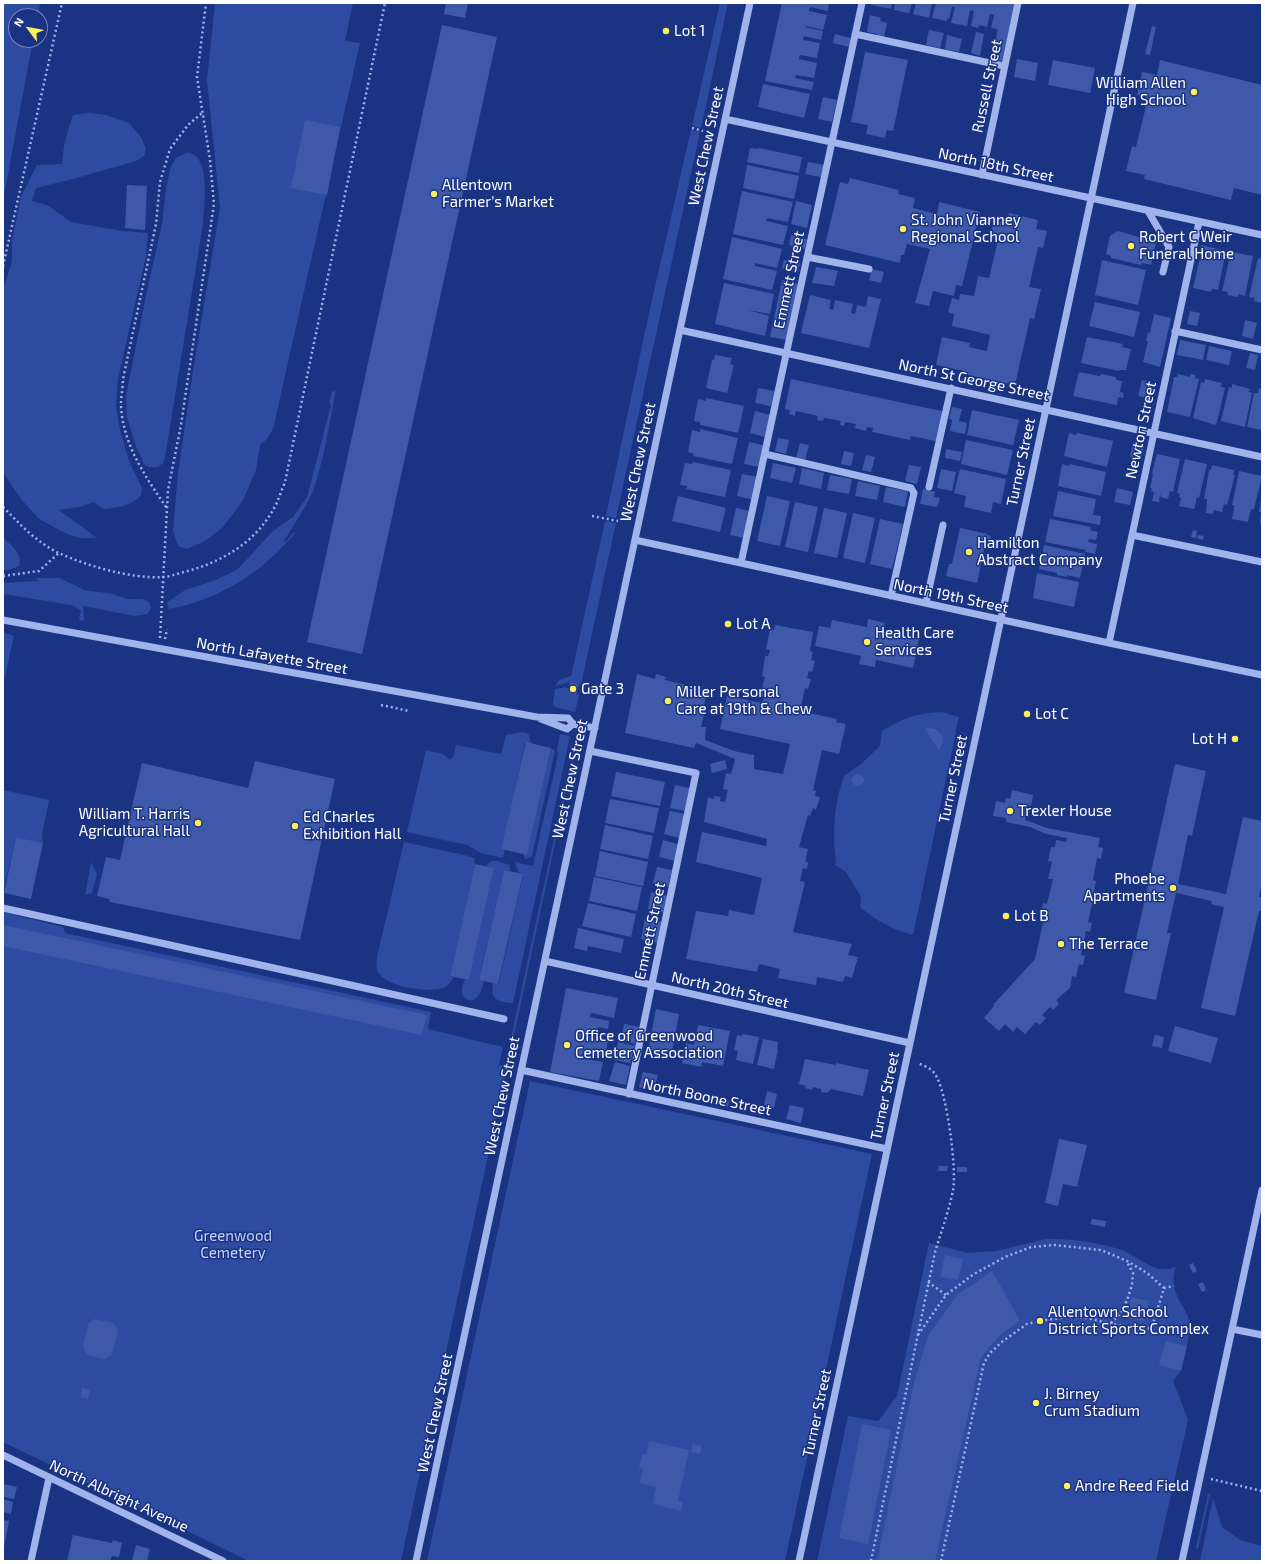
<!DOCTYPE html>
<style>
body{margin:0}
#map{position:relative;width:1265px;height:1564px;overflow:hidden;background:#1b3383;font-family:"Exo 2",sans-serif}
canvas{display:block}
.frame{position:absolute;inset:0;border:4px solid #fff;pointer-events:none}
.north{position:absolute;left:8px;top:8px;width:40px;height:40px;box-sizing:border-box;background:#1b3383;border:1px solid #7685b5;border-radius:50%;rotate:302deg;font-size:11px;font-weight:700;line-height:16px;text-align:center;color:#fff}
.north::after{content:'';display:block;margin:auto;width:14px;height:18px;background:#fdee5c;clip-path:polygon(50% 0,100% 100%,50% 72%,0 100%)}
</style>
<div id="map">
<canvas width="1265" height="1564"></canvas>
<div class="frame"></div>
<div class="north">N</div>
</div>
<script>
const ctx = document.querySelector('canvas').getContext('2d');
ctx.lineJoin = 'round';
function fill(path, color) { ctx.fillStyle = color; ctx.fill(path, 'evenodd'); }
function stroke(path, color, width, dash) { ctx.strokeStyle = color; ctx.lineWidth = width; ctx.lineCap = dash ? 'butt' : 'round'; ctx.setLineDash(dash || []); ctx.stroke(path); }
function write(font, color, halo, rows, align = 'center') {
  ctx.font = font + ' "Exo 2",sans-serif'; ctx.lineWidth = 3; ctx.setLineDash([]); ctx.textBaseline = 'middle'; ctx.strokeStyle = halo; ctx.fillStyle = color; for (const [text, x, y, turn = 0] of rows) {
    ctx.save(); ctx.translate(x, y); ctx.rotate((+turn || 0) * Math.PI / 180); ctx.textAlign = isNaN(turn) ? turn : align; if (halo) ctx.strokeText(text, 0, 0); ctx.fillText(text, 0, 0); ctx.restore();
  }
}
fill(new Path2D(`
 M3 3H40L38 16H16V40H33L3 201Z
 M215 3H353L345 41 360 43 273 429 266 440 260 445 256 470 242 502 222 528 205 541 187 549 178 546 173 531 178 473 193 371 220 208 207 80Z
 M720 3H728L701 128 692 126Z
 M89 113 106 115 129 123 141 137 146 149 144 156 136 161 73 179 36 188 32 201 47 205 71 222 123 231 148 233 146 256 118 379 116 406 120 430 129 461 142 488 141 496C128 507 119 507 103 509L94 502 80 507 59 510 97 538H81L67 534 39 519 21 499 3 472V291L12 261V240L21 197 37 165 62 164C63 147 67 132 73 115Z
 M691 130 700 132 616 518 606 516 649 313Z
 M186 153C212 152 204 207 203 224L165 457 163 463 158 467H148L144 464 135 444 127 417 126 396 148 286 162 224 166 188 171 166 176 158Z
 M336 391C329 425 324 461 312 493 305 510 293 525 284 541L286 542 294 532 295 533C263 572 219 600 169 609L167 604 169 601 185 590 216 580 238 569 273 531 293 517 307 497 331 405 329 402 332 392Z
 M605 521 616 523 581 684 570 682 555 686 559 680 571 676Z
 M3 537C11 546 23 553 19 566L9 570H3Z
 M35 578H60L84 590 113 594 127 599H143L149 602 151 609 147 614 135 616 83 606 84 621 79 620 81 610 72 605 3 594V583L38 581Z
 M3 632 14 636 3 685Z
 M566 687 568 689V693L579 695 575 712 555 707 553 704 555 689Z
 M942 712 959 717 913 935C890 928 878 922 860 907L861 897 846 872 835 865 836 861C832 832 834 804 844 776L861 764 880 746 882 731C906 717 914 714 942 712Z
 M522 732 527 733 529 735 531 744 525 743 502 848 505 849 503 858 481 853 467 845 407 832 426 750 443 754 450 760 454 756 456 745 501 754 506 735Z
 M560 734 570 736 513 1003C497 1002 490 999 493 983H499L523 875 519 873 515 862 533 866 558 755 557 750Z
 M575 741H577L509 1058 507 1057Z
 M551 748 555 751 532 856 527 859 524 858V854H527Z
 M3 790 49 800 42 835 43 843 16 837 3 893Z
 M404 842 464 855 474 858 475 864 450 976 454 977C451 981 448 986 443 988 428 993 383 987 377 970 376 967 377 961 377 957Z
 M491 861H497L510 865V871L504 870 479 979 484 980C482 986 482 992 478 996 472 1005 461 999 462 989 462 986 464 982 465 979L469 980 494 868 486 866Z
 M91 862 97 874 92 893 85 895Z
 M3 912 63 927 65 933 431 1012 428 1029 503 1047 499 1065 507 1067 401 1561H249L3 1442Z
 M530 1081 872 1154 785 1561H427Z
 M1046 1239C1072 1239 1097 1242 1122 1250 1135 1255 1146 1266 1160 1269 1165 1270 1171 1268 1176 1267 1168 1291 1181 1299 1189 1319 1192 1326 1184 1364 1180 1371 1179 1374 1175 1378 1173 1381L1188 1420 1156 1561H817L848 1416 878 1421 897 1396 929 1243 968 1253 996 1251Z
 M1208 1494H1210L1198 1549 1196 1548Z
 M1213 1498 1222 1527 1240 1540 1262 1546V1561H1200Z`), '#2e4ba2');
fill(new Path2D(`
 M446 3H468L465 18 444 14Z
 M782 3H829L828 11 810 7 809 10V11L827 15 823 30 806 26 805 27 823 31 821 40 804 36 803 40 820 43 817 58 800 55 799 58V59L817 63 814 78 796 75 795 78 814 82 812 90 765 81Z
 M872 3H892L891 9 871 5Z
 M895 3H912L909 13 894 10Z
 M916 3H932L929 18 913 14Z
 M936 3H1015L1002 61 991 58 998 29 991 28 994 15 990 14 987 27 979 25 978 28 971 26 974 11 970 10 967 26 951 23 955 7H952L949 19 947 18V21L932 18Z
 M870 15 881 18 880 21 887 23 884 37 877 36V34L867 32Z
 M442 25 497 37 362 654 307 642Z
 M1152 26 1156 27 1150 55 1145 54Z
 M929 30 944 33 940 48 926 45Z
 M976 32 984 34 980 56 971 53Z
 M835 34 851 38 849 47 833 43Z
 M947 35 962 39 959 52 945 49Z
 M865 52 908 60 893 131 887 130 885 138 866 134 868 125 851 122Z
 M1017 59 1038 63 1035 81 1014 77Z
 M1053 60 1095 68 1090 93 1048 85Z
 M1160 60 1262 85V195L1234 188 1231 200 1144 179 1145 175 1126 171 1132 146 1136 147 1148 98 1137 95 1142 72 1157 75Z
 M763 84 810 94 804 118 758 107Z
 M823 97 837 100 832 122 818 119Z
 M305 120 340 127 327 195 291 188Z
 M750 148 758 149 759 148 802 157 799 173 747 162Z
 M808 162 824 165 821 177 805 174Z
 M747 165 799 176 794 199 743 188Z
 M850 178 899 190 898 194 915 198 913 208 937 214 939 202 980 212 962 286 956 285 954 296 933 291 929 306 915 303 930 249 907 244 904 255H901L900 263 825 245 840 182 848 184Z
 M127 185 147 186 145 230 125 228Z
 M742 191 793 202 788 222 767 218 766 221 788 226 783 245 733 234Z
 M796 201 812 205 807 228 791 224Z
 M1009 213 1038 220 1036 229 1047 231 1043 248 1038 247 1029 287 1041 289 1034 319 1030 318 1015 385 963 374 964 371 936 365 942 337 970 343 969 347 987 351 990 335 952 326 954 314 948 312 952 298 959 300 960 294 974 296 978 276 989 278 998 240 990 238 994 220 1007 223Z
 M1118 231 1156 242 1151 265 1142 263 1141 265 1111 258V256L1106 254 1110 236Z
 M791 235 807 239 805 249 789 245Z
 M732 237 782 249 777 268 755 263V266L777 271 772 290 723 279Z
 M1201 245 1226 251 1218 290 1212 289 1211 292 1193 288 1201 254H1199Z
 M1231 252 1253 256 1245 296 1239 294 1238 297 1227 295 1228 292 1222 291Z
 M1258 258 1262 259V303L1254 301 1255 298 1249 297Z
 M784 260 800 263 798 272 782 268Z
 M1102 260 1146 270 1138 305 1095 295Z
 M816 267 838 271 834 286 812 283Z
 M872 269 884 272 881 283 869 280Z
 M782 280 799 284 787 340 770 337Z
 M724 283 774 294 770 314 748 310 769 316 765 336 715 324Z
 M810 295 831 300 829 309H831L833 310 835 300 853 304 851 313 855 314 857 305 866 307 868 296 881 299 869 348 801 333Z
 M1095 302 1140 312 1134 337 1089 326Z
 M1190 311 1200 313 1197 326 1187 324Z
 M1154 314 1171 318 1160 367 1143 362 1148 341H1146L1148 332 1150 333Z
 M1245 320 1257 323 1253 339 1242 336Z
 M1087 337 1123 344 1122 347 1131 349 1126 370H1119V371L1081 363Z
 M1180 340 1206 345 1203 360 1177 355Z
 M1209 346 1232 351 1229 365 1206 360Z
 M1250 353 1258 355 1255 370 1246 368Z
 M715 355 732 358 730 364 734 365 727 393 706 388 712 360H714Z
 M1079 372 1100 376 1101 374 1116 377V380L1122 381 1120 392 1124 393 1123 398 1118 397 1117 405 1073 396Z
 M1178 374 1190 377 1191 374 1195 375V378L1199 379 1190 417 1167 412 1174 377H1177Z
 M791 379 946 412 940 442 911 436 910 440 872 432 873 428 867 427 866 431 855 428 856 424 845 422 844 426 840 425 841 421 824 418 823 421 817 420 818 416 796 411 795 416 789 414 790 410 785 409Z
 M1205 379 1222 383 1221 387 1225 388 1217 422 1215 425 1193 418 1201 382 1204 383Z
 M1142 380 1156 384 1152 399 1138 396Z
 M1232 384 1250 389 1249 392 1252 393 1245 427 1221 421 1229 387 1232 388Z
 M758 388 774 391 771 406 755 403Z
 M1259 388 1262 389V430L1247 427 1254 393H1258Z
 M706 398 744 406 738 433 700 425V422L694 421 698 399 706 401Z
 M952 407 962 409 959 421 967 423 965 434 950 431 952 420 949 419Z
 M972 410 1019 420 1013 445 967 435Z
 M755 411 770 415 765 437 750 433Z
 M700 429 738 438 732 464 693 456 694 454 688 452 692 430 700 432Z
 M1069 433 1076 435 1077 433 1113 441 1107 467 1064 456Z
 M778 438 789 440 786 454 775 451Z
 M966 440 1013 450 1007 475 961 464Z
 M749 442 763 445 759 467 744 464Z
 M1133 442 1144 445 1141 460 1130 457Z
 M800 443 809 445 805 460 796 458Z
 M946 449 962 452 960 461 945 458Z
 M844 451 854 453 851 466 841 464Z
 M1157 454 1180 459 1173 492 1170 491 1168 499 1161 497 1160 494 1159 502 1152 501 1154 492 1151 491 1152 488H1150L1153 474 1152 473Z
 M866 455 875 457 871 472 862 470Z
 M1185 459 1207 464 1199 498 1197 497 1194 509 1179 506 1181 498 1179 497 1180 494 1177 493Z
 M693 462 731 470 725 497 686 489 687 486 680 485 685 463 692 464Z
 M773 463 796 468 792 483 770 478Z
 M1062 464 1069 466 1070 464 1106 472 1101 496 1058 486Z
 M909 465 921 467 917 484 905 481Z
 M1212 465 1234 470 1233 475H1235L1227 505 1224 504 1222 512 1214 510 1213 514 1206 513 1207 499H1204L1209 470H1211Z
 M802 468 824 473 821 489 799 484Z
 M941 469 956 472 952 491 937 488Z
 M960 469 1006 479 1001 504 993 502 991 513 964 507 966 496 954 493Z
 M1239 471 1262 476 1254 509H1252L1250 512 1248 522 1232 519 1234 509V505H1232Z
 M742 474 758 477 753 500 737 496Z
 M830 475 852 479 849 494 827 490Z
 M858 481 880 486 877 500 855 496Z
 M886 487 908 491 905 507 883 502Z
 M1117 488 1133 492 1130 505 1114 502Z
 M923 489 935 492 934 497 940 498 937 507 920 504Z
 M1058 491 1096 499 1093 515 1101 516 1100 525 1053 516Z
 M678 496 726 508 720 532 672 521Z
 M767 496 790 501 780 546 757 541Z
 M1261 499H1262V524L1260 523 1261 512H1259Z
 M795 502 818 507 808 552 785 547Z
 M736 508 750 511 744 538 730 535Z
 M824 508 847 513 837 558 814 553Z
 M853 513 875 518 865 563 843 558Z
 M880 519 903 524 892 569 870 564Z
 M1050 519 1091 527 1090 530 1098 532 1096 540 1089 539 1088 542 1097 544 1095 554 1085 552 1086 550 1045 542Z
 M960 528 988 534 987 535 991 536 989 541 986 540 977 583 946 576 949 564H952Z
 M1193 530 1197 531 1196 538 1191 537Z
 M1198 535 1204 536 1203 540 1197 538Z
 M1044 545 1085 554 1080 578 1067 575V577L1057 575V573L1039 569Z
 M1037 573 1079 582 1074 607 1033 598Z
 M868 619 885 623 883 631 919 639 913 668 876 660 875 667 859 664 861 656 815 646 819 626 830 628 832 620 867 627Z
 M775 625 813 632 810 651 813 652 811 660 815 661 812 672 809 671 807 678 811 679 808 689 805 688 800 711 837 719 836 722 846 724 839 754 822 750 813 790 816 791 815 796 820 797 816 810 813 808 810 816 808 815 799 847 808 849 805 862H808L807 869 803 868 800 881 805 882 793 932 852 944 848 955 858 957 852 978 845 976 843 982 817 977 816 985 778 978 780 969 759 964 757 972 686 959 696 911 728 916 729 910 754 915 762 878 696 862 702 832 766 846 767 839 704 822 708 797 714 799V796L721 797 720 801 725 802 728 790 723 789 726 773 731 774 735 759 696 743 694 748 625 733 637 674 655 679 656 674 666 677 665 680 707 690 703 712 704 714 701 727H706L705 740 734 751 754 755V769L783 774 790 744 720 729 727 696 762 703 764 697 760 695 765 677 762 676 765 656H768L770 650 766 649 770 629 774 630Z
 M570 682 579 684 576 695 568 693Z
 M929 728 936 729 942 736 943 742 939 750 925 729Z
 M526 742 551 748 527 855 501 849Z
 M725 760 727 769 712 773 710 764Z
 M255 761 335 779 300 940 110 902 109 899 97 896 106 857 120 860 142 763 248 788Z
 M1175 764 1206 771 1192 836 1188 835 1178 884 1226 894 1243 817 1262 821V883L1259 897H1262V911H1259L1235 1016 1201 1008 1224 907 1211 904 1212 901 1176 893 1167 933H1171L1156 1000 1124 993Z
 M616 772 665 782 660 806 611 796Z
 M852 780a6 6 0 1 1 12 0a6 6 0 1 1-12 0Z
 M675 785 690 788 685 811 670 808Z
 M1012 790 1033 795 1031 806 1028 805 1025 820 1047 828 1100 838 1098 847 1103 848 1101 859 1097 858 1093 880 1096 881 1094 891 1099 892 1097 901 1093 900 1088 922 1092 923 1090 932 1086 931 1081 955 1085 956 1083 965 1079 964 1076 977 1072 976 1070 988 1056 1000 1059 1004 1053 1010 1050 1007 1042 1015 1046 1018 1040 1025 1036 1022 1025 1034 1017 1027 1013 1032 1005 1024 999 1031 984 1018 994 1006 993 1005 1035 959 1044 918 1040 917 1043 903 1047 904 1053 879H1048L1052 862 1048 861 1051 847H1055L1056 840 1066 842 1067 838 1046 834 1030 827 1006 822V818L993 816 996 801 1005 803 1006 798 1010 799Z
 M610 799 659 808 654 833 605 823Z
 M670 811 685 814 679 838 664 834Z
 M605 825 653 836 648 859 600 849Z
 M16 837 43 843 31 899 4 893Z
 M663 840 678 844 675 861 659 857Z
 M600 851 648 862 643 886 595 876Z
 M475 864 494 868 469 980 450 976Z
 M657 867 672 870 668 887 653 883Z
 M504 870 523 874 498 984 479 980Z
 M594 877 642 887 637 911 589 901Z
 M651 892 667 896 664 913 648 909Z
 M588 903 636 914 631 937 582 926Z
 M645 918 662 922 657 943 641 939Z
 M3 925 427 1015 422 1035 3 946Z
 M578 928 624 939 621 953 588 946 587 951 574 948Z
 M566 988 618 998 614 1018 591 1013 590 1017 609 1021 608 1029 598 1027 596 1035 587 1033 586 1036 608 1040 606 1051 603 1050 602 1057 582 1053 581 1058 603 1062 599 1081 550 1072Z
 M656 1009 679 1014 671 1056 648 1051Z
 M624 1024 639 1027 635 1044 621 1040Z
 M698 1025 730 1031 723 1066 702 1062 701 1067 682 1063 686 1043 694 1045Z
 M1175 1026 1218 1038 1211 1063 1168 1051Z
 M742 1034 759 1037 753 1064 736 1060 738 1051 734 1050 737 1035 742 1036Z
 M1155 1035 1164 1037 1162 1048 1152 1046Z
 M763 1039 778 1042 777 1049H778L774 1069 757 1065Z
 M618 1042 635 1046 630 1063 614 1060Z
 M805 1059 836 1065V1063L869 1070 863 1096 831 1089 830 1091H828V1093L821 1092V1089L813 1087 812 1090 805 1088 806 1086 799 1084Z
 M615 1062 630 1066 626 1085 609 1081Z
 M643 1072 658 1075 654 1090 639 1087Z
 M767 1091 777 1094 774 1108 764 1105Z
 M722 1099 729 1101 728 1107 721 1105Z
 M790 1105 804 1108 801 1123 786 1119Z
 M1059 1139 1087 1145 1077 1187 1063 1184 1058 1206 1045 1203Z
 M939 1166H948L947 1171H938Z
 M957 1167H967V1172H957Z
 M1092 1219 1106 1221 1105 1227 1090 1224Z
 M945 1255 963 1259 958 1280 940 1277Z
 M1193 1263 1197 1271 1193 1273 1189 1265Z
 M992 1271 1020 1321 1001 1334 981 1357 935 1561H877L913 1387 928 1336 957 1295Z
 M1203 1282 1206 1290 1202 1292 1198 1284Z
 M1131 1297 1149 1301 1144 1321 1127 1318Z
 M94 1319 113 1323 118 1330 112 1354 105 1359 87 1355 83 1347 88 1324Z
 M1166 1341 1187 1346 1181 1371 1159 1365Z
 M82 1388 90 1390 88 1399 80 1397Z
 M862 1424 891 1430 868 1544 839 1538Z
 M649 1441 689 1450 678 1501 683 1502 681 1511 653 1504 656 1487 640 1483 643 1469 639 1468 642 1454 646 1455Z
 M693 1444 702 1446 700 1454 691 1452Z
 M3 1484 17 1487 14 1499 4 1497 3 1499 13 1502 11 1514 3 1512Z
 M3 1520 9 1521 4 1548H3Z
 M73 1535 112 1543 113 1540 122 1543 119 1557 112 1556 110 1561H67Z
 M136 1545 150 1549 147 1561H132Z`), '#3e59aa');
stroke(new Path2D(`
 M692 128 703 131
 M3 266 62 3
 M3 507C20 524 37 543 59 553 87 566 132 579 162 577 168 577 174 575 180 573 218 564 253 545 273 510 278 502 281 491 285 482L385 3
 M166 507C145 476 122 443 121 404 121 396 123 387 123 379L156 224 160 182 170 149 188 125 202 113
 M592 516 618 521
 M3 576 39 571 59 553
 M160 638 168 490 181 425 214 204 210 160 197 77 206 3
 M165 639 167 629
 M381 705 409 711
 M928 1282 946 1295
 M1111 1323 1121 1313 1127 1300 1132 1285 1133 1273 1127 1262
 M918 1335 946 1295 974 1274 1005 1257 1031 1247 1054 1245 1101 1250 1127 1261 1147 1273 1164 1288
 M1211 1479 1262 1491
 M871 1561 935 1252C941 1232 949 1211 953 1190 957 1170 947 1091 935 1074 931 1068 923 1065 917 1063
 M941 1561 984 1363 990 1353 1003 1341 1027 1324 1046 1320 1067 1317 1087 1318 1143 1331 1152 1327 1164 1288 1174 1286`), '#a0b3eb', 2.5, [2, 3]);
stroke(new Path2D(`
 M855 34 1004 66
 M725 119 1262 235
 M982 175 1018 3
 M1148 211 1169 247 1163 272
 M807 257 869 269
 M680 330 1262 457
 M1175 331 1262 350
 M765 454 911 488 914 493 891 596
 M929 487 951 388
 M1132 535 1262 562
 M635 540 1109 643 1262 675
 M741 563 862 3
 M926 603 943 525
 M3 620 537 717 568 718 573 724 595 728
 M1109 643 1199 222
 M541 719 567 729 573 724
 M590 751 696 773 629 1094
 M3 908 504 1019
 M545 961 910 1043
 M521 1070 887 1149
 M1232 1329 1262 1335
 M3 1455 223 1561
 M31 1561 49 1478
 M416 1561 750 3
 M799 1561 1133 3
 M1182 1561 1262 1190`), '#a0b3eb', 7);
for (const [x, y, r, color] of [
 [666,31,4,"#fdee5c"],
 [1194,92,4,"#fdee5c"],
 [434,194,4,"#fdee5c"],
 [903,229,4,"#fdee5c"],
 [1131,246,4,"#fdee5c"],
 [969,552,4,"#fdee5c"],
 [728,624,4,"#fdee5c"],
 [867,642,4,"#fdee5c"],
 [573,689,4,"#fdee5c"],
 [668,701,4,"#fdee5c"],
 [1027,714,4,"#fdee5c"],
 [1235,739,4,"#fdee5c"],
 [1010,811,4,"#fdee5c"],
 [198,823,4,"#fdee5c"],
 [295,826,4,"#fdee5c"],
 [1173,888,4,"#fdee5c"],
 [1006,916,4,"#fdee5c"],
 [1061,944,4,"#fdee5c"],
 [567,1045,4,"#fdee5c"],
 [1040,1321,4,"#fdee5c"],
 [1036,1403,4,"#fdee5c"],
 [1067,1486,4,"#fdee5c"]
]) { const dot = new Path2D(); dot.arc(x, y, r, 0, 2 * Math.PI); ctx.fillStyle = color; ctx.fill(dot); stroke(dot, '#1b3383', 1.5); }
write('15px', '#fff', '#1b3383', [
 ["Lot 1",674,31],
 ["William Allen",1186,83,"right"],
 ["High School",1186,100,"right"],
 ["Allentown",442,185],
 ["Farmer's Market",442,202],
 ["St. John Vianney",911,220],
 ["Regional School",911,237],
 ["Robert C Weir",1139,237],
 ["Funeral Home",1139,254],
 ["Hamilton",977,543],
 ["Abstract Company",977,560],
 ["Lot A",736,624],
 ["Health Care",875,633],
 ["Services",875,650],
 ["Gate 3",581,689],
 ["Miller Personal",676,692],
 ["Care at 19th & Chew",676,709],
 ["Lot C",1035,714],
 ["Lot H",1227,739,"right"],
 ["Trexler House",1018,811],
 ["William T. Harris",190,814,"right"],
 ["Agricultural Hall",190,831,"right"],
 ["Ed Charles",303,817],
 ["Exhibition Hall",303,834],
 ["Phoebe",1165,879,"right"],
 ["Apartments",1165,896,"right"],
 ["Lot B",1014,916],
 ["The Terrace",1069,944],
 ["Office of Greenwood",575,1036],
 ["Cemetery Association",575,1053],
 ["Allentown School",1048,1312],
 ["District Sports Complex",1048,1329],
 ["J. Birney",1044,1394],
 ["Crum Stadium",1044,1411],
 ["Andre Reed Field",1075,1486]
], 'left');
write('15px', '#fff', '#1b3383', [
 ["Russell Street",987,86,-78],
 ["West Chew Street",706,146,-78],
 ["North 18th Street",996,165,12],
 ["Emmett Street",789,280,-78],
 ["North St George Street",974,380,12],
 ["Newton Street",1141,430,-78],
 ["West Chew Street",638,462,-78],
 ["Turner Street",1021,462,-78],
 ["North 19th Street",951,596,12],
 ["North Lafayette Street",272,656,10],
 ["West Chew Street",570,779,-78],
 ["Turner Street",953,779,-78],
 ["Emmett Street",650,931,-78],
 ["North 20th Street",730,990,13],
 ["West Chew Street",502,1096,-78],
 ["Turner Street",885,1096,-78],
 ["North Boone Street",707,1097,12],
 ["West Chew Street",435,1413,-78],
 ["Turner Street",817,1413,-78],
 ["North Albright Avenue",119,1496,25]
]);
write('15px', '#c5d2f8', '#1b3383', [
 ["Greenwood",233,1236],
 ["Cemetery",233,1253]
]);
</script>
